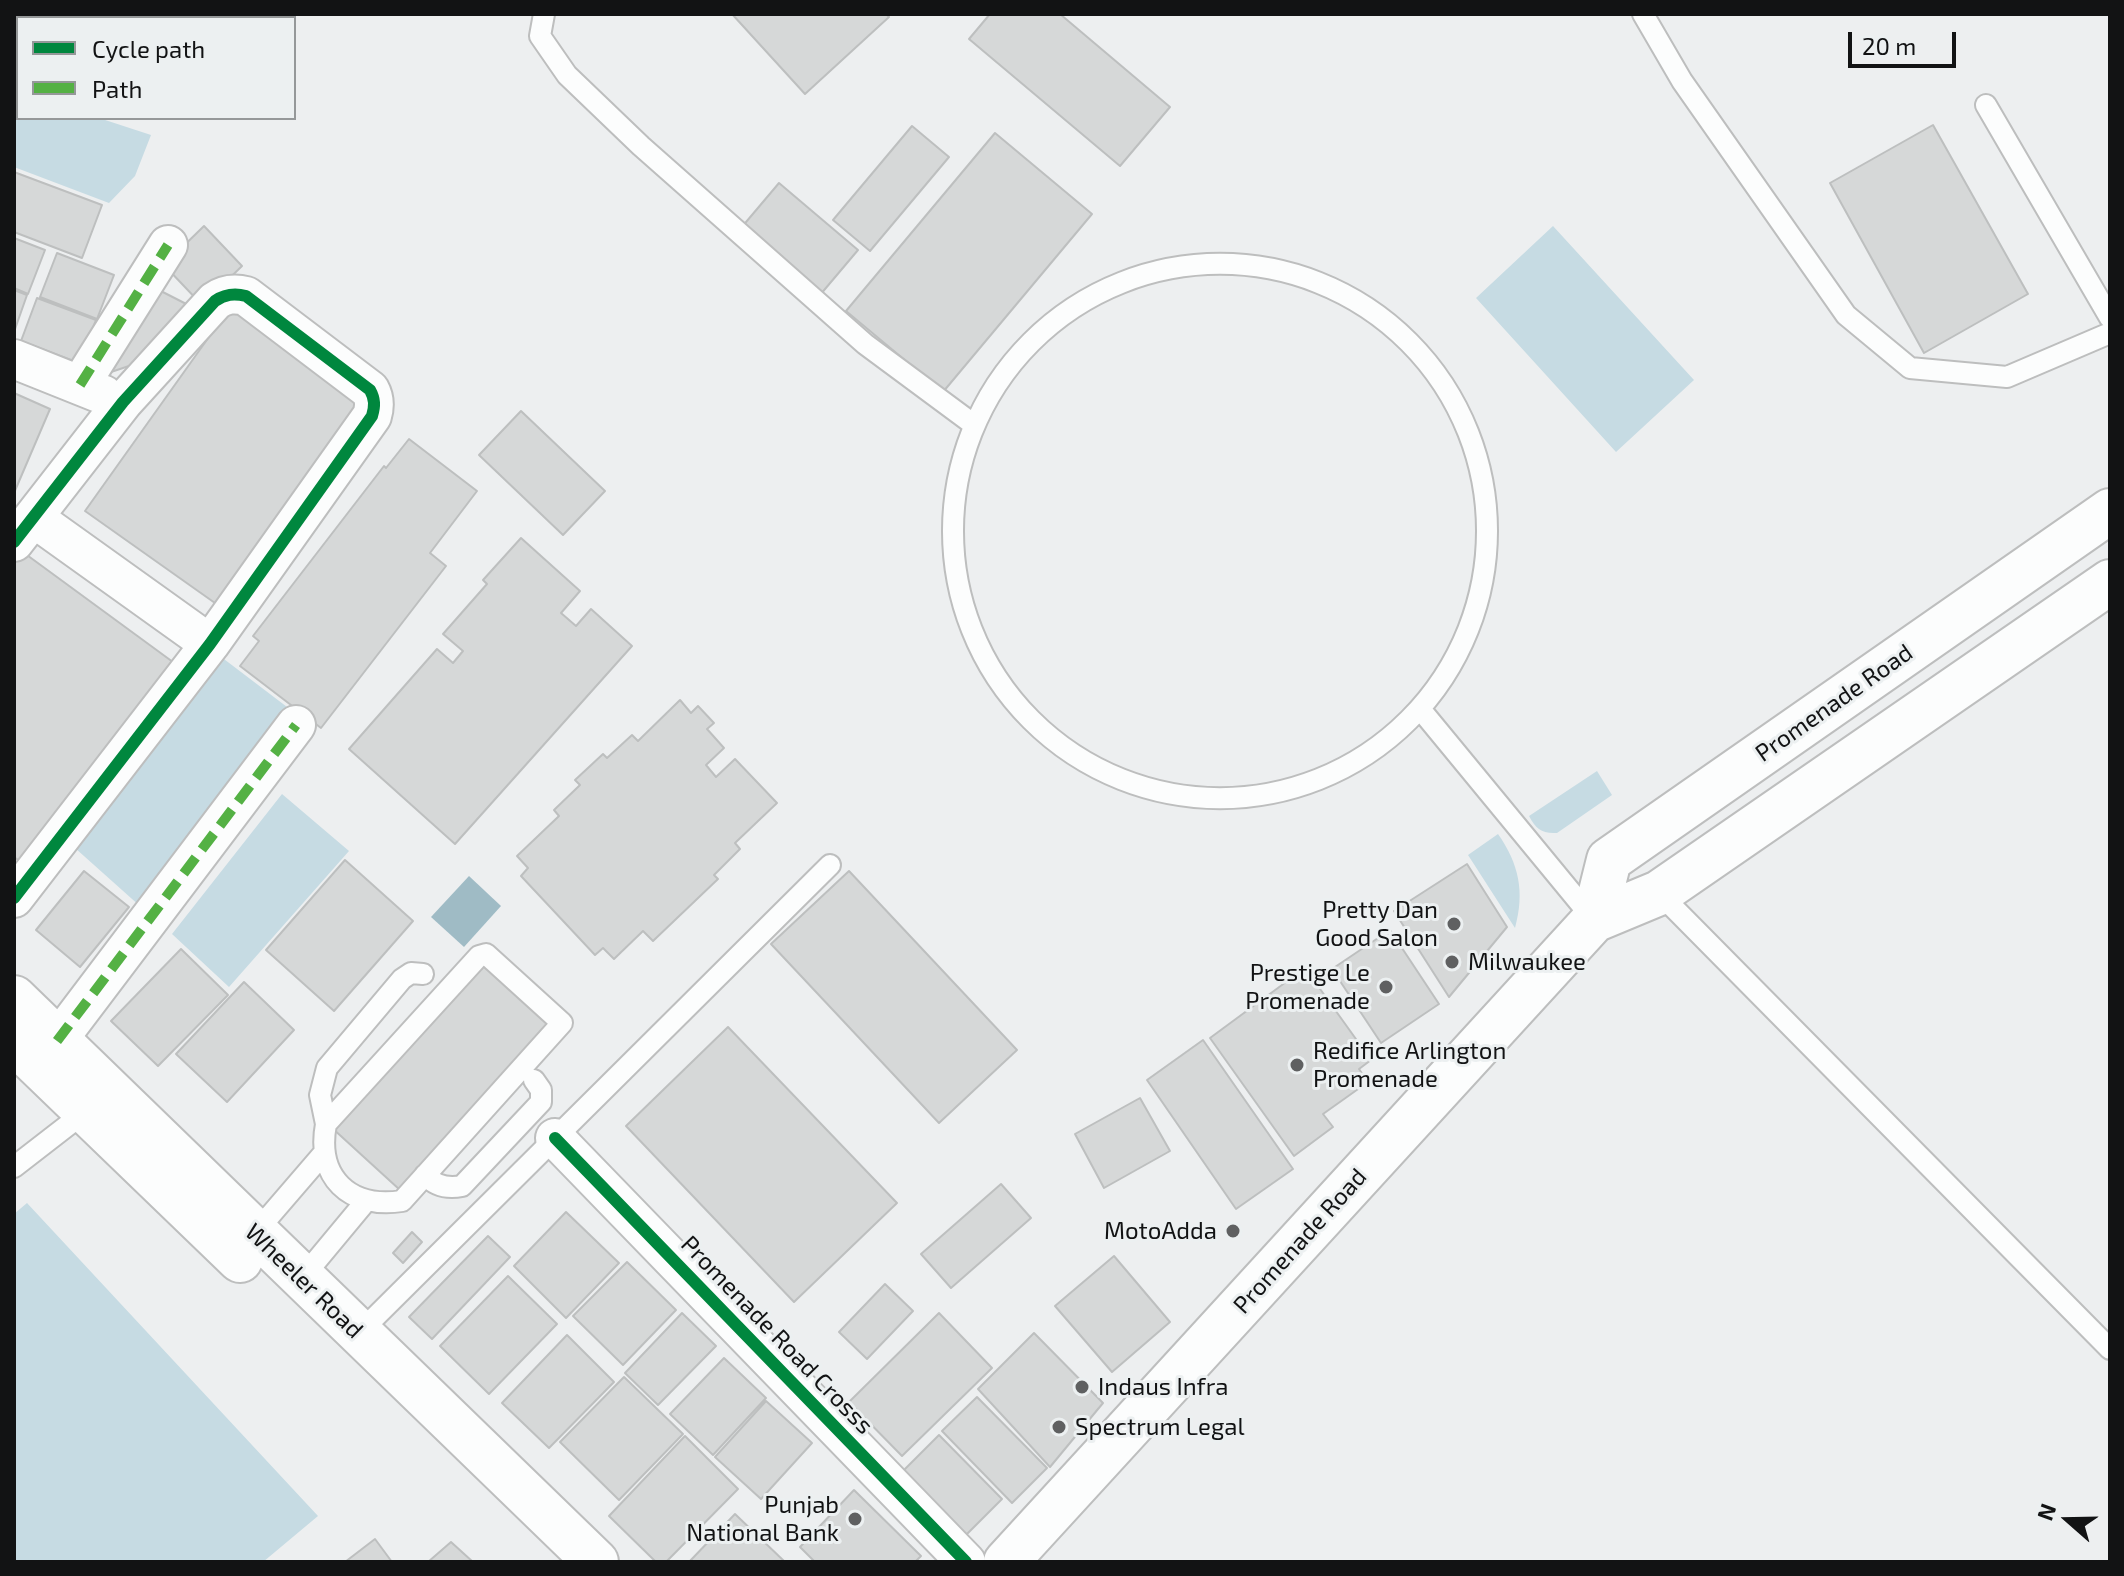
<!DOCTYPE html>
<style>
body{margin:0}
#map{position:relative;width:2124px;height:1576px;overflow:hidden;background:#edeff0;font-family:"Exo 2",sans-serif}
canvas{display:block}
.frame{position:absolute;inset:0;border:16px solid #121314;pointer-events:none}
.legend{position:absolute;left:16px;top:16px;width:280px;height:104px;box-sizing:border-box;background:#ecf0f1;border:2px solid #959899;margin:0;padding:10px 14px;list-style:none;font-size:24px;color:#121314}
.legend li{display:flex;align-items:center;gap:16px;height:40px}
.legend b{width:40px;border:2px solid #959899}
.north{position:absolute;left:2028px;top:1480px;width:80px;height:80px;-webkit-text-stroke:6px #ecf0f1;paint-order:stroke;rotate:290deg;font-size:22px;font-weight:700;line-height:32px;text-align:center;color:#121314}
.north::after{content:'';display:block;margin:auto;width:28px;height:36px;background:#121314;clip-path:polygon(50% 0,100% 100%,50% 72%,0 100%)}
.scale{position:absolute;left:1848px;top:32px;width:108px;height:36px;box-sizing:border-box;border:4px solid #121314;border-top:0;padding-left:10px;font-size:24px;line-height:28px;white-space:nowrap;color:#121314;-webkit-text-stroke:6px #ecf0f1;paint-order:stroke}
</style>
<div id="map">
<canvas width="2124" height="1576"></canvas>
<div class="frame"></div>
<ul class="legend">
<li><b style="height:10px;background:#00873e"></b>Cycle path</li>
<li><b style="height:10px;background:#54b144"></b>Path</li>
</ul>
<div class="north">N</div>
<div class="scale">20 m</div>
</div>
<script>
const ctx = document.querySelector('canvas').getContext('2d');
ctx.lineJoin = 'round';
function fill(path, color) { ctx.fillStyle = color; ctx.fill(path, 'evenodd'); }
function stroke(path, color, width, dash) { ctx.strokeStyle = color; ctx.lineWidth = width; ctx.lineCap = dash ? 'butt' : 'round'; ctx.setLineDash(dash || []); ctx.stroke(path); }
function write(font, color, halo, rows, align = 'center') {
  ctx.font = font + ' "Exo 2",sans-serif'; ctx.lineWidth = 6; ctx.setLineDash([]); ctx.textBaseline = 'middle'; ctx.strokeStyle = halo; ctx.fillStyle = color; for (const [text, x, y, turn = 0] of rows) {
    ctx.save(); ctx.translate(x, y); ctx.rotate((+turn || 0) * Math.PI / 180); ctx.textAlign = isNaN(turn) ? turn : align; if (halo) ctx.strokeText(text, 0, 0); ctx.fillText(text, 0, 0); ctx.restore();
  }
}
fill(new Path2D(`
 M14 90 18 92V118H99L151 135 135 176 109 203 14 167Z
 M1553 226 1694 380 1616 452 1476 298Z
 M216 653 291 710 141 907 75 848Z
 M1597 771 1612 795 1557 833C1542 834 1536 829 1529 816Z
 M282 794 349 851 229 987 172 934Z
 M1498 834C1519 864 1525 892 1515 928L1468 855Z
 M27 1203 318 1516 263 1562H14V1214Z`), '#c6dbe3');
fill(new Path2D(`
 M469 876 501 906 464 947 431 917Z`), '#9fbbc5');
const building = new Path2D(`
 M14 14H48L47 18H18V54L14 53Z
 M68 14H121L119 18H67Z
 M732 14H886L889 17 805 94Z
 M990 14H1060L1170 107 1120 166 969 39Z
 M1933 125 2028 294 1924 353 1830 183Z
 M912 126 949 157 870 251 833 220Z
 M995 133 1092 214 943 392 846 311Z
 M14 172 102 205 82 258 14 232Z
 M779 183 858 250 820 295 741 228Z
 M204 226 242 266 202 305 164 265Z
 M14 238 45 250 28 294 14 288Z
 M57 253 114 275 97 319 40 297Z
 M151 286 200 311 144 361 111 372Z
 M14 290 27 295 14 332Z
 M37 298 96 320 79 363 21 341Z
 M231 306 367 403 222 608 85 511Z
 M14 393 50 409 14 493Z
 M521 411 605 491 563 535 479 455Z
 M409 439 477 491 430 553 446 566 321 728 240 666 259 641 253 636 384 466 386 468Z
 M521 538 580 591 561 613 576 626 591 609 632 646 455 844 349 749 437 649 453 663 463 651 443 634 487 584 483 580Z
 M16 547 177 665 29 868 14 857V550Z
 M680 700 691 713 698 706 714 723 707 729 724 748 706 765 716 777 735 759 777 803 735 843 740 849 714 875 718 879 653 941 643 931 614 959 603 948 595 955 521 876 528 868 517 856 559 816 554 810 580 785 575 780 603 754 607 758 632 735 638 741Z
 M345 860 413 921 334 1011 266 950Z
 M1467 864 1507 927 1449 997 1394 911Z
 M84 871 129 907 80 967 36 930Z
 M849 871 1017 1050 939 1123 771 944Z
 M1390 930 1439 1004 1381 1043 1332 969Z
 M181 949 228 995 158 1066 111 1021Z
 M481 962 550 1025 400 1190 331 1127Z
 M1305 968 1371 1060 1359 1069 1368 1082 1323 1114 1333 1127 1294 1156 1210 1038Z
 M244 982 294 1030 227 1102 176 1054Z
 M728 1027 897 1203 794 1302 626 1126Z
 M1203 1040 1293 1169 1236 1209 1147 1080Z
 M1140 1098 1170 1151 1104 1188 1075 1134Z
 M1001 1184 1031 1218 951 1288 921 1254Z
 M566 1212 619 1263 566 1318 514 1266Z
 M412 1232 422 1242 403 1263 393 1253Z
 M488 1236 510 1257 432 1339 409 1317Z
 M1114 1256 1170 1322 1112 1372 1055 1306Z
 M627 1262 676 1310 623 1365 573 1316Z
 M508 1276 557 1324 489 1394 440 1346Z
 M885 1284 913 1311 867 1359 839 1332Z
 M682 1313 716 1346 658 1405 625 1373Z
 M939 1313 992 1368 902 1456 849 1402Z
 M1034 1333 1103 1403 1050 1467 978 1389Z
 M567 1335 614 1382 549 1448 502 1403Z
 M724 1358 766 1398 713 1455 670 1414Z
 M624 1377 683 1434 619 1500 560 1442Z
 M977 1397 1047 1468 1012 1503 942 1431Z
 M766 1401 812 1443 761 1499 715 1457Z
 M939 1435 1002 1499 966 1535 903 1471Z
 M685 1436 738 1489 666 1562H656L609 1516Z
 M854 1490 921 1556 915 1562H815L800 1547Z
 M735 1514 785 1562H689Z
 M375 1539 392 1562H345Z
 M451 1542 473 1562H428Z`);
fill(building, '#d6d8d8');
stroke(building, '#bdbfbf', 2);
const service = new Path2D(`
 M544 14 540 36 567 75 641 146 865 344 973 424
 M1643 14 1682 81 1846 315 1910 368 2007 377 2110 333
 M1986 105 2110 318
 M953 531a267 267 0 1 1 534 0a267 267 0 1 1-534 0Z
 M1421 710 1594 920
 M1659 893 2110 1349
 M486 954 562 1023 402 1201C349 1209 316 1177 326 1124L479 956Z
 M326 1124 320 1095 327 1068 402 979 411 973 423 974
 M14 1167 85 1112
 M425 1175C435 1186 447 1189 462 1186L541 1102V1090L534 1080
 M255 1233 323 1154
 M302 1278 366 1201
 M358 1334 830 865`);
const minor = new Path2D(`
 M14 359 104 395
 M80 385 168 245
 M34 518 210 644
 M14 542 123 402 215 301C225 294 234 293 246 296L370 390C375 399 375 406 372 416L210 644 14 898
 M57 1041 296 725
 M555 1138 966 1562`);
const secondary = new Path2D(`
 M1594 920 1609 860 2110 511
 M14 998 596 1562
 M14 1042 240 1260
 M1006 1562 1594 920 1659 893 2110 582`);
stroke(service, '#bdbebe', 24);
stroke(minor, '#bdbebe', 42);
stroke(secondary, '#bdbebe', 48);
stroke(service, '#fcfdfd', 20);
stroke(minor, '#fcfdfd', 38);
stroke(secondary, '#fcfdfd', 44);
stroke(new Path2D(`
 M80 385 168 245
 M57 1041 296 725`), '#54b144', 10, [20, 10]);
stroke(new Path2D(`
 M14 542 123 402 215 301C225 294 234 293 246 296L370 390C375 399 375 406 372 416L210 644 14 898
 M555 1138 966 1562`), '#00873e', 12);
for (const [x, y, r, color] of [
 [1454,924,8,"#5f6061"],
 [1452,962,8,"#5f6061"],
 [1386,987,8,"#5f6061"],
 [1297,1065,8,"#5f6061"],
 [1233,1231,8,"#5f6061"],
 [1082,1387,8,"#5f6061"],
 [1059,1427,8,"#5f6061"],
 [855,1519,8,"#5f6061"]
]) { const dot = new Path2D(); dot.arc(x, y, r, 0, 2 * Math.PI); ctx.fillStyle = color; ctx.fill(dot); stroke(dot, '#ecf0f1', 3); }
write('24px', '#121314', '#ecf0f1', [
 ["Promenade Road",1834,703,-35],
 ["Promenade Road",1300,1241,-48],
 ["Wheeler Road",304,1281,44],
 ["Promenade Road Crosss",777,1335,46]
]);
write('24px', '#121314', '#ecf0f1', [
 ["Pretty Dan",1438,910],
 ["Good Salon",1438,938],
 ["Milwaukee",1468,962,"left"],
 ["Prestige Le",1370,973],
 ["Promenade",1370,1001],
 ["Redifice Arlington",1313,1051,"left"],
 ["Promenade",1313,1079,"left"],
 ["MotoAdda",1217,1231],
 ["Indaus Infra",1098,1387,"left"],
 ["Spectrum Legal",1075,1427,"left"],
 ["Punjab",839,1505],
 ["National Bank",839,1533]
], 'right');
</script>
